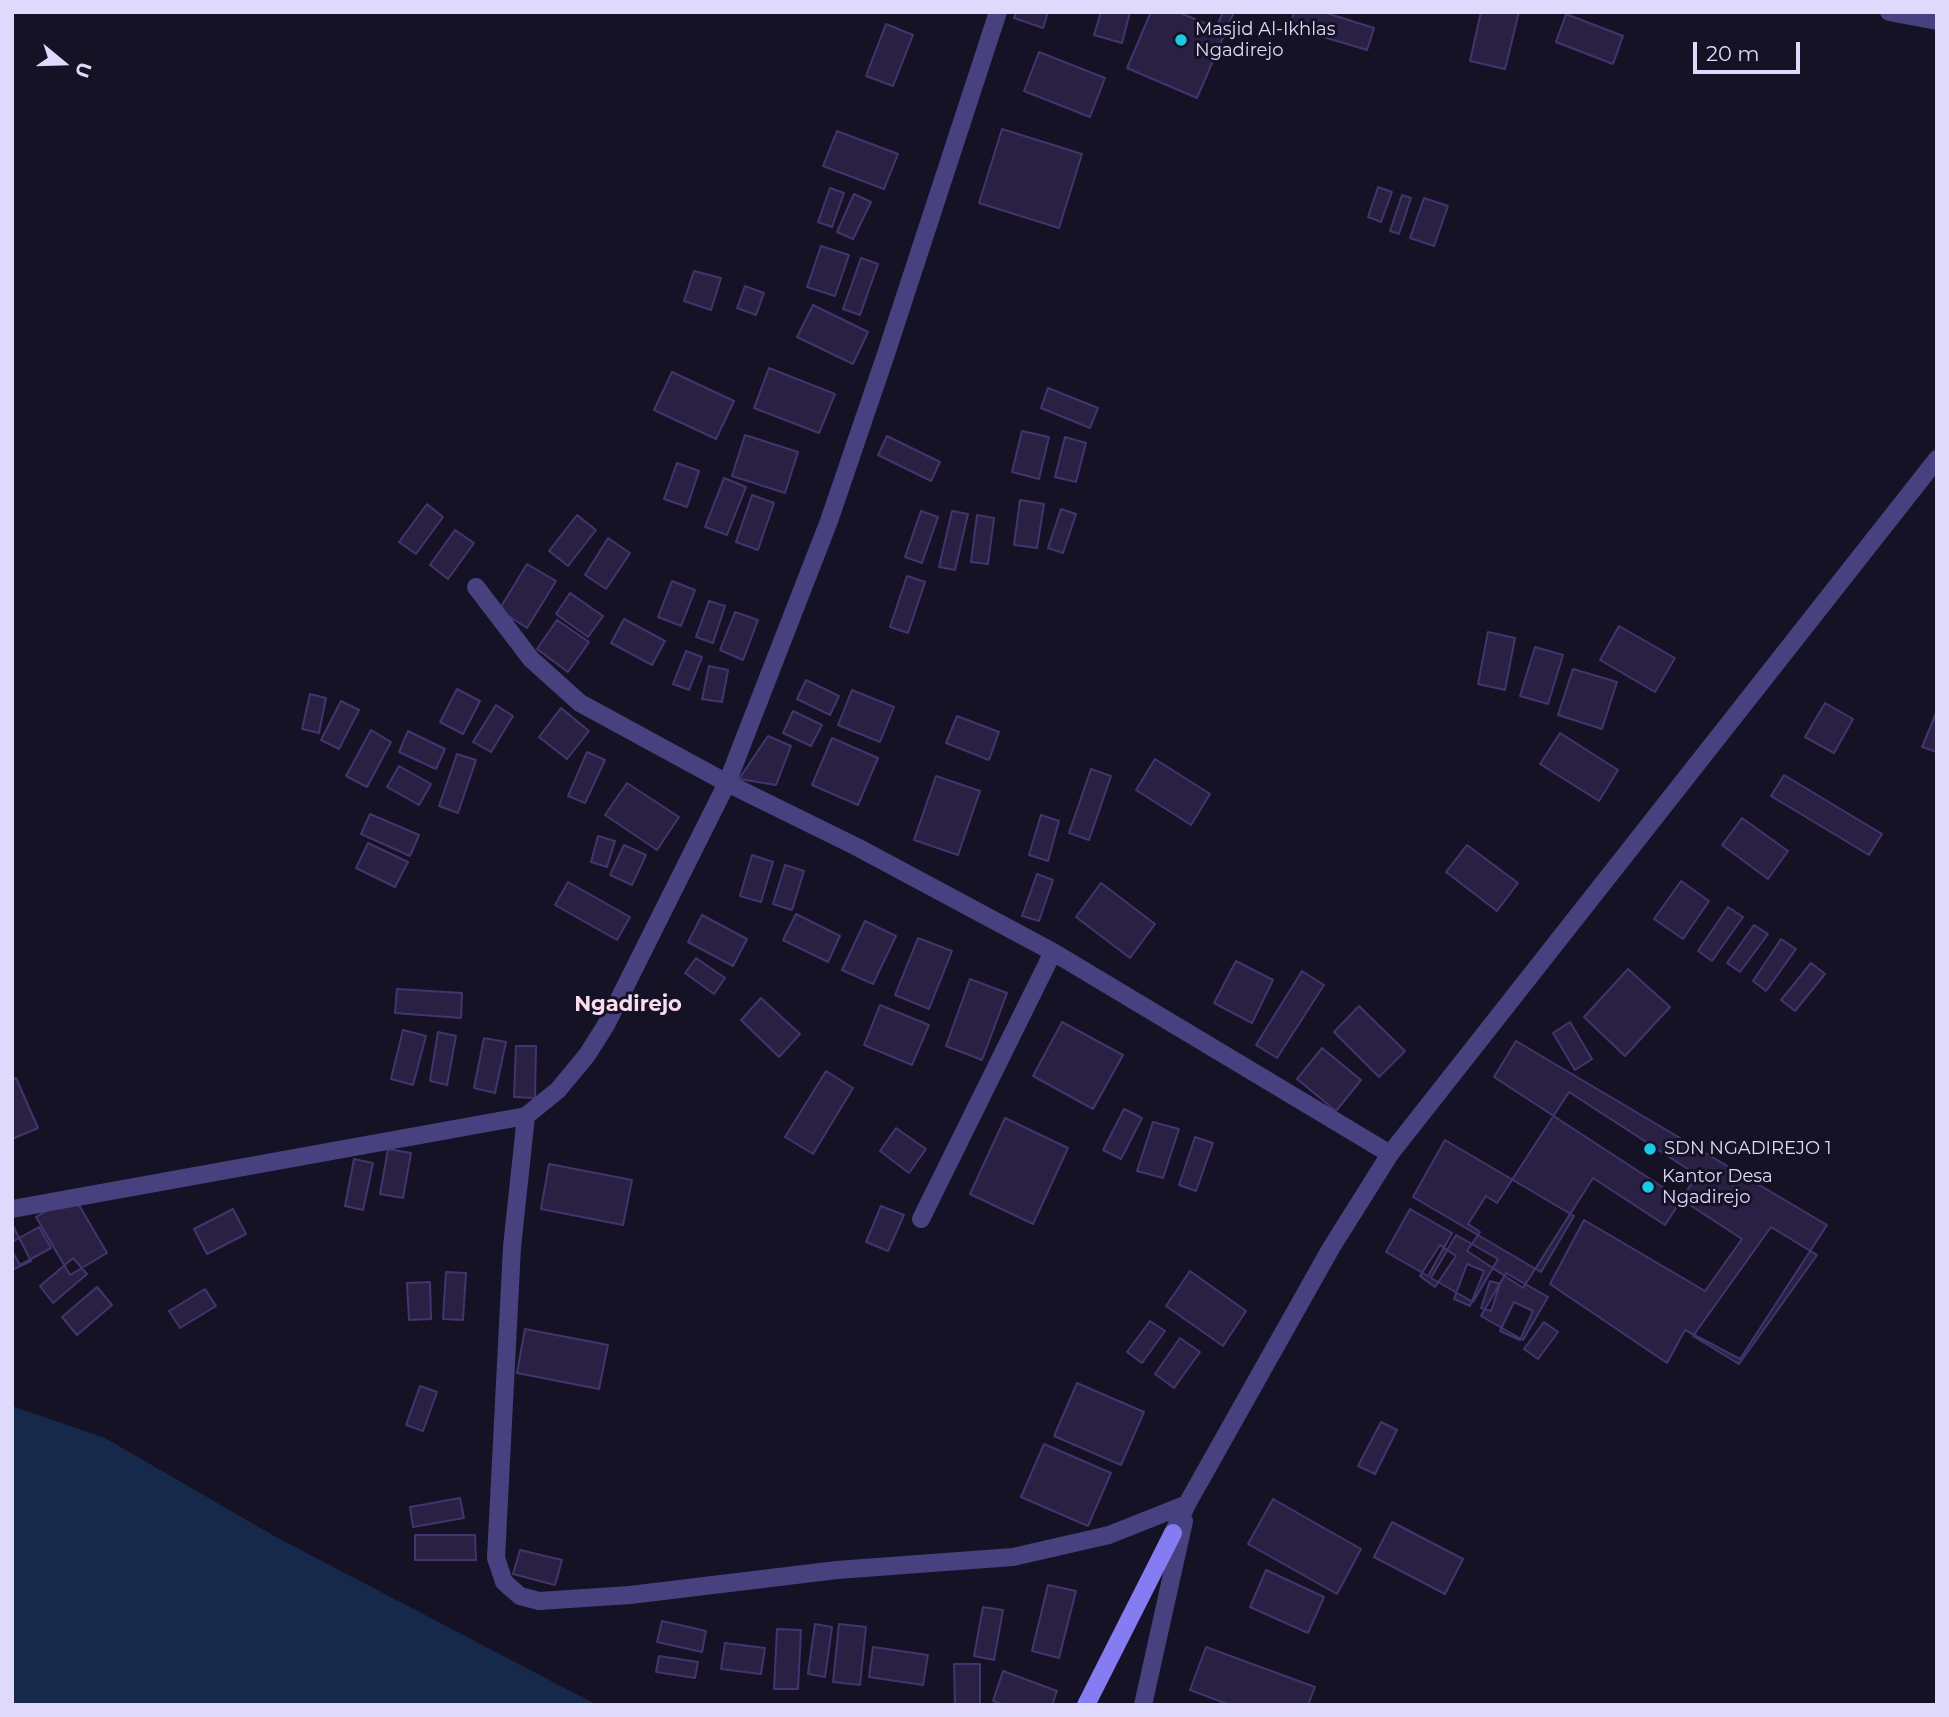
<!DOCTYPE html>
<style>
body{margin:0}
#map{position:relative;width:1949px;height:1717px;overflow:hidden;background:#161225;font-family:Montserrat,sans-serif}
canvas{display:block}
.frame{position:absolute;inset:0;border:14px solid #dfdafb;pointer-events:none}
.north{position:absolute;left:28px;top:28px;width:70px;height:70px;-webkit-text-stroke:5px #161225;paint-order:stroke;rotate:109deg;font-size:19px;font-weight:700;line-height:28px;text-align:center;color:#dfdafb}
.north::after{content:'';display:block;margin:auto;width:24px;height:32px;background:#dfdafb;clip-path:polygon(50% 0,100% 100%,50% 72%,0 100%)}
.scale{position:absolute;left:1693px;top:42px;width:107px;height:32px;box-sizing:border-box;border:4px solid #dfdafb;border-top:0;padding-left:9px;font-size:21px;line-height:24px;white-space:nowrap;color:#dfdafb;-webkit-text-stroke:5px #161225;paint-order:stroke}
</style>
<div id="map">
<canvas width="1949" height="1717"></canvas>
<div class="frame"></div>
<div class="north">U</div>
<div class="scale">20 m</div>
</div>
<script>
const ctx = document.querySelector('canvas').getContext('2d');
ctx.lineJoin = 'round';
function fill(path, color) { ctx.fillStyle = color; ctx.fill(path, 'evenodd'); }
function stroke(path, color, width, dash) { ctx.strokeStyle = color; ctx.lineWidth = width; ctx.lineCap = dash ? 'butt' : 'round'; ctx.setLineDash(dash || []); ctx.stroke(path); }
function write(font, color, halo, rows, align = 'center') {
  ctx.font = font + ' Montserrat,sans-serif'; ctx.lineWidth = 6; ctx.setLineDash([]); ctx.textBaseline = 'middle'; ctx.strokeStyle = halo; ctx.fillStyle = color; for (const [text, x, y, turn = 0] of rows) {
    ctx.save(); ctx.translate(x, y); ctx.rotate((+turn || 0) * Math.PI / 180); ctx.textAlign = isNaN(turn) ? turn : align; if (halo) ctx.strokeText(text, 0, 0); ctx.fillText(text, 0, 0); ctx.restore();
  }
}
fill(new Path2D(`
 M12 1406 105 1438 276 1537 597 1705H12Z`), '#16294a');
const building = new Path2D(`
 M1016 12H1048L1043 28 1014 18Z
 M1101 12H1130L1122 43 1094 35Z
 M1151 12H1234L1197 98 1127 68Z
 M1178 12H1223L1216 28Z
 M1294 12H1323L1374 28 1367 50 1290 27Z
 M1481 12H1519L1505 69 1470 61Z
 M1566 14 1623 36 1613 64 1556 42Z
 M886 24 913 35 893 86 866 76Z
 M1039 52 1105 78 1090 117 1024 91Z
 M1002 129 1082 154 1059 228 979 203Z
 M837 131 898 154 884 189 823 166Z
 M1378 187 1392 192 1381 222 1368 217Z
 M830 188 844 193 832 227 818 222Z
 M854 194 871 202 853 239 837 232Z
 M1402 195 1411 198 1399 234 1390 231Z
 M1424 198 1448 206 1434 246 1410 238Z
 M821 246 849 255 835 296 807 287Z
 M861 258 878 264 860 315 843 309Z
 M694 271 721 278 711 310 684 301Z
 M745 286 764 293 756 315 737 308Z
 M813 305 868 332 853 364 797 337Z
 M769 368 835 394 819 433 754 408Z
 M672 372 734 401 716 439 654 410Z
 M1048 388 1098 408 1090 428 1041 408Z
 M1022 431 1049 437 1039 479 1012 472Z
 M745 435 798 452 785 493 732 476Z
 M887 436 940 462 931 481 878 455Z
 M1065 437 1086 443 1076 482 1055 477Z
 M677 463 699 471 687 507 664 499Z
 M724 478 746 487 727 535 705 527Z
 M752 495 774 503 758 550 736 542Z
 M1020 500 1044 504 1037 548 1014 545Z
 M427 504 443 517 416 554 399 542Z
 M1061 509 1076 514 1063 553 1048 548Z
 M921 511 938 517 922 563 905 557Z
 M952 511 968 514 955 570 939 567Z
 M577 515 596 530 568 566 549 551Z
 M977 515 994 518 988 564 971 562Z
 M455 530 474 543 448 579 430 565Z
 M608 538 630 553 606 589 585 575Z
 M527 564 556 581 527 628 499 610Z
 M907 576 925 582 908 633 890 627Z
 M672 581 695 590 681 626 658 617Z
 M570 593 603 616 588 637 556 614Z
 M709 601 725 606 713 643 696 637Z
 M735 612 758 620 743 660 720 650Z
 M624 619 665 641 652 665 611 643Z
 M557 620 589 642 568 672 537 649Z
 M1619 626 1675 658 1655 692 1600 660Z
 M1488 632 1515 638 1505 690 1478 684Z
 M1535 647 1563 655 1548 704 1520 696Z
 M686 651 702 657 689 690 673 684Z
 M709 666 728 670 722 702 702 699Z
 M1573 669 1617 682 1602 729 1558 715Z
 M806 680 839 696 830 715 797 699Z
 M457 689 480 701 463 734 440 722Z
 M852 690 894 707 880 742 838 725Z
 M310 694 326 698 319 733 302 729Z
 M341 701 359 710 339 749 321 740Z
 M1825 703 1853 719 1834 753 1805 737Z
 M496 705 513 716 491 752 473 742Z
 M561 708 589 731 567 759 539 737Z
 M793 711 822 725 811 746 783 733Z
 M1937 711V752L1922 747Z
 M957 716 999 732 989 760 946 743Z
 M371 730 391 742 367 787 346 776Z
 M408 731 445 749 436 769 399 752Z
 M1560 733 1618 770 1599 801 1540 764Z
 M768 736 791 746 776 785 739 779Z
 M832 738 878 758 858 805 812 785Z
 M587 752 605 760 585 803 568 796Z
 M457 754 476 760 458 813 439 806Z
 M1155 759 1210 794 1191 825 1136 790Z
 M399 766 431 784 419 805 387 787Z
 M1091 769 1111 776 1089 840 1069 833Z
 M1784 775 1882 834 1869 855 1771 796Z
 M936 776 980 791 958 855 914 840Z
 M627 783 679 817 657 850 605 815Z
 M370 814 419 835 410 856 361 834Z
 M1041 815 1059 821 1048 861 1029 855Z
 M1742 818 1788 851 1768 879 1722 845Z
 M598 836 615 841 607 867 591 862Z
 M368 843 408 862 395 887 356 868Z
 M624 845 646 855 632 885 610 875Z
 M1467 845 1518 883 1497 911 1446 872Z
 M752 855 773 862 761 902 740 896Z
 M785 865 804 871 792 910 773 904Z
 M1037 874 1053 880 1039 921 1022 916Z
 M1681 881 1709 901 1683 939 1654 919Z
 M568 882 630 917 617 940 555 905Z
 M1101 883 1155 924 1130 958 1076 917Z
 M1728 907 1743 917 1712 961 1698 951Z
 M796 914 840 936 828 962 783 940Z
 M702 915 747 939 733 966 688 942Z
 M865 921 896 936 873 984 842 970Z
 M1754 925 1768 934 1740 972 1727 963Z
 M918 938 952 951 929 1009 895 995Z
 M1781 939 1796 949 1766 991 1753 981Z
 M696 958 725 978 714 994 685 973Z
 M1236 961 1273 980 1252 1023 1214 1003Z
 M1811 963 1825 974 1795 1011 1781 1000Z
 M1628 969 1670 1007 1625 1056 1584 1017Z
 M1302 971 1324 985 1277 1058 1256 1045Z
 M970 979 1007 993 982 1060 946 1046Z
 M397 989 462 993 461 1018 395 1013Z
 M761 998 800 1034 779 1057 741 1020Z
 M880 1005 929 1025 912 1065 864 1045Z
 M1359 1006 1405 1051 1379 1077 1334 1032Z
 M1062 1022 1123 1055 1093 1109 1033 1076Z
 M1570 1022 1592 1059 1575 1070 1553 1033Z
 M403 1030 426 1036 413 1085 391 1079Z
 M438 1032 456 1036 447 1085 430 1081Z
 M484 1038 506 1042 495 1093 474 1088Z
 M1516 1041 1827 1225 1740 1359 1685 1330 1667 1363 1550 1284 1584 1220 1705 1291 1742 1239 1494 1077Z
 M516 1046H536L535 1098 514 1097Z
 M1322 1048 1361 1080 1336 1111 1297 1079Z
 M826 1071 853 1088 813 1154 785 1137Z
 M16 1078 38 1128 12 1139V1080Z
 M1569 1092 1697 1175 1665 1225 1593 1178 1523 1288 1467 1251 1480 1232 1468 1224 1486 1196 1497 1203Z
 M1124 1109 1142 1118 1121 1159 1103 1150Z
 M1005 1118 1068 1148 1033 1224 970 1194Z
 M1153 1122 1179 1129 1163 1178 1137 1171Z
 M896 1128 926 1149 909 1173 880 1151Z
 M1195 1137 1213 1143 1196 1191 1179 1185Z
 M1445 1140 1574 1216 1541 1272 1413 1197Z
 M388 1149 411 1153 403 1198 380 1194Z
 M354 1159 373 1163 363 1210 345 1206Z
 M549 1164 632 1180 623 1225 541 1209Z
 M73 1195 107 1253 70 1275 36 1217Z
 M881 1206 904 1215 888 1251 866 1242Z
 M233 1209 246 1234 207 1254 194 1229Z
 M1410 1209 1452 1233 1428 1276 1386 1252Z
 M12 1224 31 1261 12 1270Z
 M39 1227 51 1248 20 1265 12 1251V1242Z
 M1771 1227 1817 1255 1739 1364 1693 1336Z
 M1456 1235 1498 1259 1473 1302 1431 1278Z
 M1440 1245 1456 1256 1435 1287 1420 1276Z
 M73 1258 87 1274 53 1303 40 1286Z
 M1467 1264 1484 1271 1470 1306 1454 1299Z
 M1190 1271 1246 1311 1223 1346 1166 1306Z
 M446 1272 466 1273 463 1320 443 1319Z
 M1506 1273 1548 1297 1523 1340 1481 1316Z
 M1490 1281 1500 1284 1491 1311 1481 1308Z
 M430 1282 431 1319 409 1320 407 1283Z
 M97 1287 112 1305 77 1335 62 1317Z
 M205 1289 216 1306 180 1328 169 1311Z
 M1514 1302 1533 1311 1520 1340 1500 1331Z
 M1150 1321 1165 1331 1142 1363 1127 1352Z
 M1544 1322 1558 1332 1538 1359 1524 1349Z
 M525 1329 608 1345 599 1389 517 1373Z
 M1180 1338 1200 1352 1174 1388 1155 1374Z
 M1077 1383 1144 1412 1121 1465 1054 1436Z
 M420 1386 437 1392 423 1431 406 1425Z
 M1381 1422 1397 1430 1375 1474 1358 1466Z
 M1044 1444 1111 1473 1088 1526 1021 1497Z
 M460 1498 464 1518 413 1527 410 1507Z
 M1273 1499 1361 1549 1337 1594 1248 1544Z
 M1392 1522 1463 1559 1445 1594 1374 1557Z
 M415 1535H475L476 1560H415Z
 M520 1550 562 1560 555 1585 513 1574Z
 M1266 1570 1324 1597 1308 1633 1250 1607Z
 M1048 1585 1076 1591 1059 1658 1032 1651Z
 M983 1607 1003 1610 994 1660 974 1656Z
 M662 1621 706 1631 702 1652 657 1642Z
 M815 1624 832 1627 825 1677 808 1674Z
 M839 1624 866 1627 860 1685 833 1682Z
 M777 1629 801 1630 798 1689H774Z
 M725 1643 765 1648 761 1674 721 1669Z
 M873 1647 928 1655 923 1685 869 1677Z
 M1206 1647 1315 1687 1308 1705H1230L1190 1690Z
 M659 1656 698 1662 695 1678 656 1672Z
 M954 1664H980V1705H955Z
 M1003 1671 1057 1691 1052 1705H1004L993 1701Z`);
fill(building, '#292044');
stroke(building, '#42356d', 2);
stroke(new Path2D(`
 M998 12 885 357 829 521 727 783 606 1025 587 1055 558 1090 526 1116 512 1247 496 1558 504 1582 520 1596 539 1601 630 1595 837 1570 1013 1557 1109 1535 1187 1504
 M1889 12 1937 21
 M476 587 531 659 580 703 727 783 857 847 1053 952 1390 1154
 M12 1209 526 1116
 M921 1219 1053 952
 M1173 1533 1187 1504 1331 1248 1390 1154 1937 459
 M1143 1705 1184 1521`), '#47427f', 18);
stroke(new Path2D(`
 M1086 1705 1173 1533`), '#847cf0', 18);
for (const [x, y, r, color] of [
 [1181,40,7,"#1cc9e5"],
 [1650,1149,7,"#1cc9e5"],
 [1648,1187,7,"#1cc9e5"]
]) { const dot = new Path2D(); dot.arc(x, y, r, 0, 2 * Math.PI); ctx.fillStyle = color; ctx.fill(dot); stroke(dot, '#161225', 2.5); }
write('18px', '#dfdafb', '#161225', [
 ["Masjid Al-Ikhlas",1195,30],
 ["Ngadirejo",1195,51],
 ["SDN NGADIREJO 1",1664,1149],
 ["Kantor Desa",1662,1177],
 ["Ngadirejo",1662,1198]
], 'left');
write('bold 21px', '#fbdcef', '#161225', [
 ["Ngadirejo",628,1005]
]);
</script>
